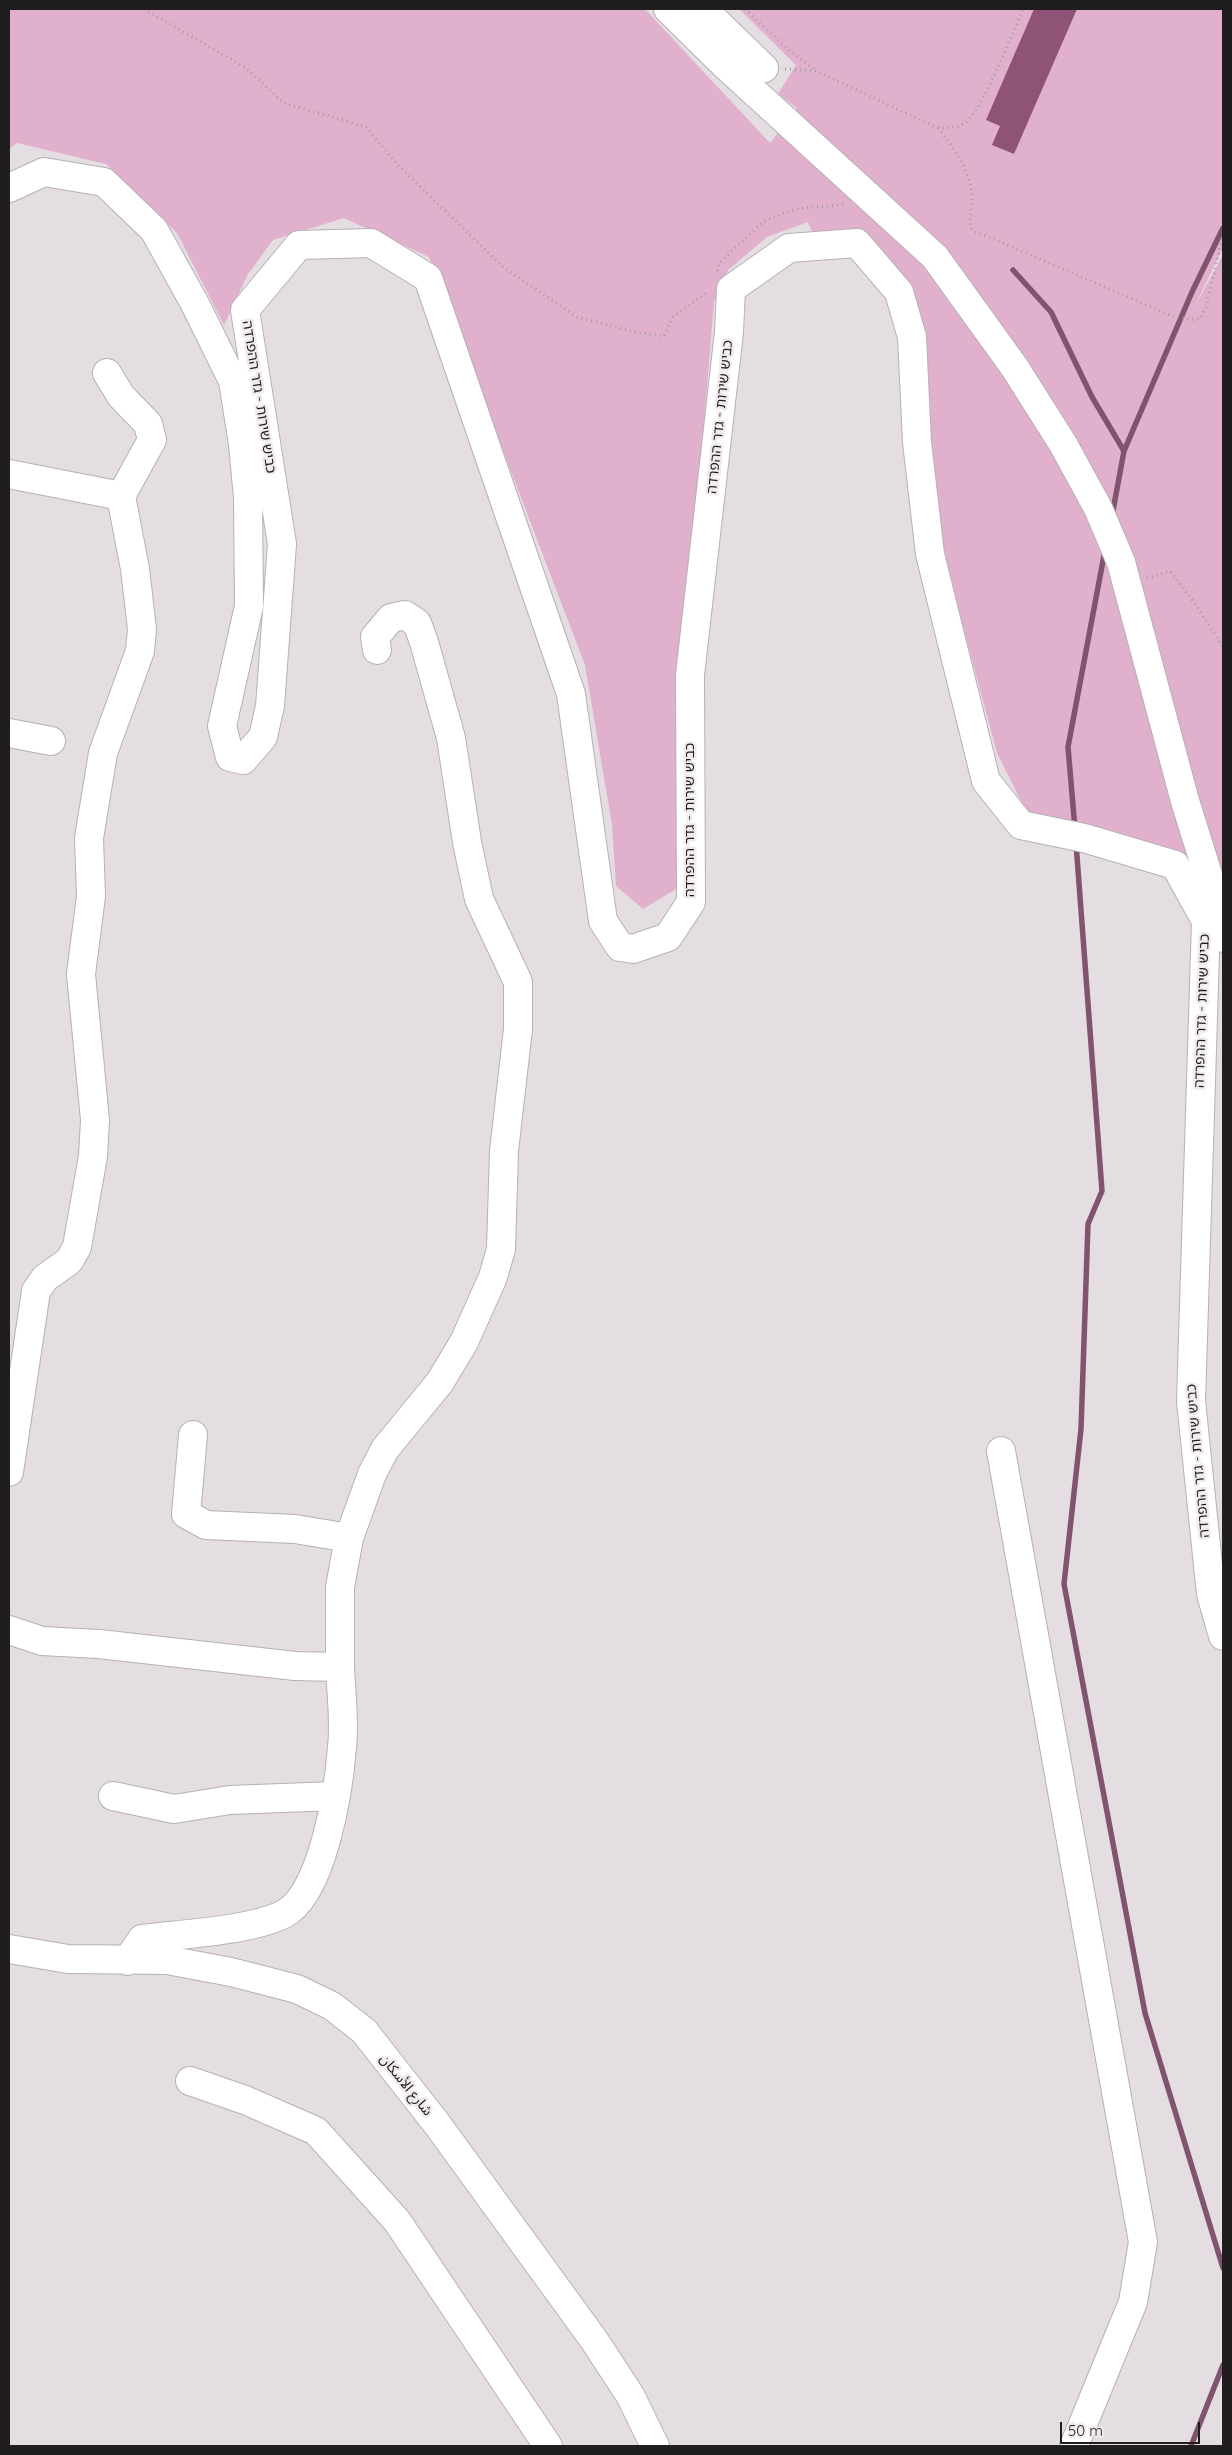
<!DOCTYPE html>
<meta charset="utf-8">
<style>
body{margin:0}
#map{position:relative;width:1232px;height:2455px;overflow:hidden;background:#e4dde1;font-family:Quicksand,sans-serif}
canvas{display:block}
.frame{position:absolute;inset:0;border:10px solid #1f1d1e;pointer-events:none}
.scale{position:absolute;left:1060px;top:2422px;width:140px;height:22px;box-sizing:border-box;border:2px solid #1f1d1e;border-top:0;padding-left:6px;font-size:15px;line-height:18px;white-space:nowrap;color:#1f1d1e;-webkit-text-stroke:4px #f1eaee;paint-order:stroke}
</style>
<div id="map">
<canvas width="1232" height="2455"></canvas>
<div class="frame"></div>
<div class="scale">50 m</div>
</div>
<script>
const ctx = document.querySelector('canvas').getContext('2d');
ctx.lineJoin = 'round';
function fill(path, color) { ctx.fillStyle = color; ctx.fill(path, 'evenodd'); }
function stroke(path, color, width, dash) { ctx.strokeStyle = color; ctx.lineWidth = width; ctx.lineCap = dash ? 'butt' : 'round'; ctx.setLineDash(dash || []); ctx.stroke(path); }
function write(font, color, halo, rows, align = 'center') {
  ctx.font = font + ' Quicksand,"Noto Sans Arabic","Noto Sans Hebrew",sans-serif'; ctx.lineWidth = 5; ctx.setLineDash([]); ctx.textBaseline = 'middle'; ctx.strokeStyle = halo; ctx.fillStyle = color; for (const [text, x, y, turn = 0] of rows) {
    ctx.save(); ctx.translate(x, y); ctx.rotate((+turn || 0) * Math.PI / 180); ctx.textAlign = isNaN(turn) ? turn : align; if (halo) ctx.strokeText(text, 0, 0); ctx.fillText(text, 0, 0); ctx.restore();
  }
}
fill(new Path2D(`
 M9 9H645L770 143 797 108 778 94 796 65 739 9H1223V248L1194 308 1223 255V888L1181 856 1027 813 997 753 938 533 897 269 813 234 808 222 767 237 728 270 714 302 677 752 676 889 643 909 616 886 612 825 585 665 429 257 344 218 273 240 248 274 224 325 177 233 106 164 17 143 9 149Z`), '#e1b0cd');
stroke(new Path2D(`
 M1013 270 1051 312 1092 397 1124 451 1112 516
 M1124 451 1192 292 1223 228
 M1075 829 1068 747 1105 550
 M1076 843 1102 1191 1088 1224 1081 1429 1064 1584 1145 2013 1223 2268
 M1191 2446 1223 2365`), '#80546f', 5.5);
fill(new Path2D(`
 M1034 9H1077L1014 154 992 145 1000 126 986 120Z`), '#8f5378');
const minor = new Path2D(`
 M668 9 727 67 935 257 1015 368 1063 444 1098 508 1121 562 1185 801 1220 913 1223 938
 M703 9 764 68
 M9 188 44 172 104 182 154 230 195 304 233 381 243 444 248 498 249 606 222 726 230 757 243 760 263 737 270 706 282 544 245 310 299 245 371 243 428 278 571 694 603 921 620 947 633 949 668 937 691 902 690 675 729 332 731 289 789 248 857 243 899 292 912 337 917 442 930 554 986 781 1021 825 1084 838 1175 865 1206 921 1191 1401 1211 1594 1223 1636
 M9 474 121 496
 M9 733 51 741
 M193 1435 186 1514 206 1525 295 1529 349 1538
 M1001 1451 1143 2242 1133 2302 1074 2446
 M9 1472 36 1291 45 1278 69 1261 77 1247 93 1156 95 1120 81 974 91 896 89 838 103 753 140 651 142 629 135 569 121 496 152 440 148 424 121 396 107 373
 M9 1630 42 1641 99 1644 295 1666 340 1667C341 1693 345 1721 342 1747 339 1788 323 1894 284 1914 250 1931 181 1934 142 1939L127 1961
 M340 1667V1587L349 1538 372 1474 385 1449 440 1382 464 1342 493 1277 501 1249 504 1151 518 1029V982L479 899 467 842 451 738 424 642 417 623 405 615 391 618 375 637 377 650
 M113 1796 174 1809 230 1800 335 1796
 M9 1949 68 1959 167 1960 231 1972 297 1989 332 2006 364 2031 437 2124 594 2340 630 2395 655 2446
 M190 2081 245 2100 316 2131 397 2221 548 2446`);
stroke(minor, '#b7b0b4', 30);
stroke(new Path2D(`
 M144 9 246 68 284 103 366 127 397 164 504 268 577 317 634 332 664 336 673 317 708 292
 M745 9 782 44 816 71
 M785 69 816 71 938 128C948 128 956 128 965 123 982 112 1013 31 1023 9
 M938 128C955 150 971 170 972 199 972 210 968 219 972 230L1170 315 1191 320 1201 318 1206 307 1223 235
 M717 271 720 262 764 221 799 208 843 205
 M1147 578 1170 571 1194 602 1223 647`), '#a49ea1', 3, [1, 4]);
stroke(minor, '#fff', 28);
write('14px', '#1f1d1e', '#f1eaee', [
 ["כביש שירות - גדר ההפרדה",259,397,81],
 ["כביש שירות - גדר ההפרדה",720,417,-84],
 ["כביש שירות - גדר ההפרדה",690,820,-90],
 ["כביש שירות - גדר ההפרדה",1202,1011,-88],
 ["כביש שירות - גדר ההפרדה",1198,1461,-95],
 ["شارع الأسكان",406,2085,51]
]);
</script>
